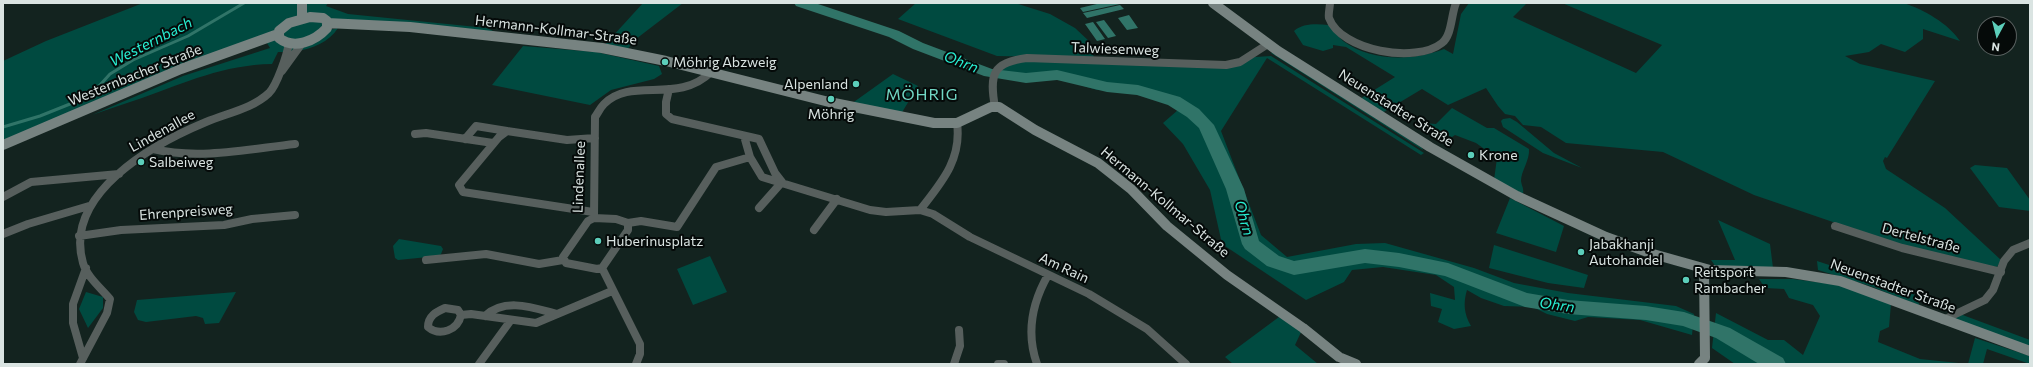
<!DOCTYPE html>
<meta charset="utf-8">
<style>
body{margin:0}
#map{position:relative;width:2033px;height:367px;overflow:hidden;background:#13231f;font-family:Commissioner,sans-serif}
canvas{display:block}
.frame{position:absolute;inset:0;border:4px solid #dae4e2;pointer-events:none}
.north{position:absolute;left:1977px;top:16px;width:40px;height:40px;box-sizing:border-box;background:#050a09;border:1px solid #5a6160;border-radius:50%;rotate:187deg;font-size:11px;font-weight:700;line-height:16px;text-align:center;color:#dae4e2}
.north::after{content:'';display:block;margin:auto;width:14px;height:18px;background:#5cceba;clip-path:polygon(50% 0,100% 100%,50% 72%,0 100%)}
</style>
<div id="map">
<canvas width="2033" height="367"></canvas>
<div class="frame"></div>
<div class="north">N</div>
</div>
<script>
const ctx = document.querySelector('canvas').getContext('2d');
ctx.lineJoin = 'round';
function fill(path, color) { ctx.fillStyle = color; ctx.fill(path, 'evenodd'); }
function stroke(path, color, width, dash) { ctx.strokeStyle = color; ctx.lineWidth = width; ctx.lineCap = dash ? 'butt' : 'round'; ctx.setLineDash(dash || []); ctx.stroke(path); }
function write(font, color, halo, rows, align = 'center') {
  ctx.font = font + ' Commissioner,sans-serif'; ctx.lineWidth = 4; ctx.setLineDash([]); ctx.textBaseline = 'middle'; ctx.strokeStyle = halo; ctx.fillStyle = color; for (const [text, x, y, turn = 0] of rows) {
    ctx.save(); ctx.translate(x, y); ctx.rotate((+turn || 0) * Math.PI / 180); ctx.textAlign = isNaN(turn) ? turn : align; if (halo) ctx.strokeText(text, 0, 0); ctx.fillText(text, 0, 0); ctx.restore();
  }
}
fill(new Path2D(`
 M143 3H328L326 6 348 14 487 28 508 38 341 24 325 31 338 28C329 42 312 49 297 51L290 62 288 52H278L272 64C223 65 187 82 142 98 125 104 108 109 92 115L183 76 270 48 267 43 230 53 3 145V61L46 41Z
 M643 3H683L636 39 625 52 602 48Z
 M916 3H1015L1050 14 1075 28 1090 42 1094 58 997 56 898 19Z
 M1469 3H1527L1513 17 1636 73 1662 45 1562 3H1904C1924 10 1948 23 1960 41L1923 29V39L1905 52 1881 44 1869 52 1845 56 1860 64 1935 81 1887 158 1885 157 1883 161 1886 169 1945 208 2001 260 1997 267 1965 262 1903 246 1754 195 1663 152 1566 143 1541 127 1523 125 1515 116 1505 114 1498 106 1486 88 1448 105 1422 89 1382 113 1360 99 1395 77 1346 47 1333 45V48L1323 51 1303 45 1294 31C1303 23 1317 24 1328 25 1333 30 1338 36 1343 41 1371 62 1413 61 1444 49L1453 54 1461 14Z
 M523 46 596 52 659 66 662 74 654 79 611 90 590 105 492 85Z
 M1274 51 1422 148 1423 150 1271 53Z
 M1271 56 1424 153 1421 155 1267 58 1221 131 1261 235 1287 257 1356 244 1385 243 1474 268 1514 283 1568 293 1676 306 1694 314 1692 335 1640 320 1588 317 1575 321 1547 314 1533 307 1504 306 1481 298 1467 290C1463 303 1464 314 1471 326L1454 329 1438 322 1442 309 1431 306 1430 293 1455 300 1454 287 1436 275 1383 267 1352 270 1344 282 1306 300 1222 244 1210 190 1183 144 1163 123 1178 110 1174 102 1127 91 1097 90 1047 75 1011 76 1000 73 1004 66 1021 60 1240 64 1255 57Z
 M893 74 918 86 901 114 851 104Z
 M1452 108 1487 128H1494L1529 149C1530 160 1521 171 1521 181 1522 187 1524 188 1523 194L1494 180 1497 158 1476 143 1455 135 1452 137 1423 127V123L1436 124Z
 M1510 118 1517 122 1554 153 1582 168 1543 153 1503 127 1501 121 1503 119Z
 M1975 165 2007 168 2030 200V211L1999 207 1970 168Z
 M1510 198 1564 226 1556 252 1496 233Z
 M1718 220 1770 244 1773 268 1716 267 1711 260H1735Z
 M399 239 441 246 443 249 441 254 438 256 398 260 395 258 393 246Z
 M1494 245 1588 275 1584 288 1548 283 1489 268Z
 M710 256 727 292 693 305 677 269Z
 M1817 261 1878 281 1915 295 1920 306 1870 286 1818 270Z
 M1759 279H1793L1839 285 1891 304 1889 327 1880 331 1878 342 1920 359 1968 364 1975 338 2030 356V364L1987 349 1983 364H1735L1712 348 1716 313 1768 340H1784L1803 355 1820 316 1813 305 1789 298 1784 289 1765 288Z
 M86 292 103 297V308L88 328 79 309Z
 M236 292 219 323 205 324 203 318 196 316 146 322 138 320 134 312 137 300Z
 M1283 314 1303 328 1295 345 1318 364H1233L1225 357Z
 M1960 314 2030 340V347L1954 319Z`), '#004a40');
fill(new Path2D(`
 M1101 3 1120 4 1083 12 1080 8Z
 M1120 5 1124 9 1087 18 1083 13Z
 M1129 15 1138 28 1127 30 1118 18Z
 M1104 20 1116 36 1108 38 1096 22Z
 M1093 22 1105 39 1097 41 1085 24Z`), '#307468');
stroke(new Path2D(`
 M3 127 40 116 80 100 100 85 110 74 133 60 188 36 244 3`), '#307468', 3);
fill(new Path2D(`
 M794 3H815L899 31 923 43 992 69 1026 73 1057 70 1107 82 1138 85 1180 97 1199 109 1214 125 1244 189 1259 241 1279 256 1294 261 1365 249 1399 253 1448 263 1527 293 1568 300 1646 306 1684 312 1730 328 1783 358 1786 364H1759L1716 338 1683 326 1646 320 1568 314 1525 307 1445 276 1399 267 1365 263 1294 275 1267 266 1245 249 1242 244 1226 189 1199 128 1187 117 1168 105 1137 95 1107 92 1057 80 1026 83 984 76 913 49 889 37 796 6Z`), '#307468');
stroke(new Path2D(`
 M1330 3C1330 7 1328 14 1329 18 1341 51 1416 64 1442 43 1452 35 1451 15 1456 3
 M282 71 303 42
 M669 89 666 102V114L672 119 759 139 775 173 782 182
 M995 107C989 74 993 62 1027 58L1226 65 1240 62 1268 44
 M415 134 426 133 493 143
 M744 136 750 157 762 177 870 210 886 212 920 210 933 214 970 237 1089 294 1147 329 1186 364
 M465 139 476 126 507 131
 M153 149C199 160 249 149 295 144
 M3 197 31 182 119 174
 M759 208 782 182
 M920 210C941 183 962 160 957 123
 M593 212 463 192 459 185 499 137 507 131 567 140 595 138
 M594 217 595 117C598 113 600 108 604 104 631 76 678 105 711 72
 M594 218 588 221 563 257 566 263 597 269 602 268
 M594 218 616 219 628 223
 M628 223 641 221 677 227 716 167 750 157
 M1835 226 1902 248 2001 272
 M814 230 837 199
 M3 234 28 224 89 206
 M79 236 121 230 224 225 252 219 295 215
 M426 260 486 254 539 264 563 260
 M602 268 640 344V354L636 364
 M602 268 628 230V223
 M445 308 458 310 461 315C458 330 440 337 428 327 428 316 436 312 445 308Z
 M461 315 471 314 536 323 612 291
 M485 316C505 297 534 308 557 314
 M1943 320 1985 300 1993 290 2004 261 2013 250 2030 243
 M83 358 73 323V304L86 268
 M80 364 107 313 110 299C101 288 87 277 83 263 63 194 153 144 206 122 227 113 252 109 269 93 277 85 287 55 289 43
 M479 364 511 320
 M954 364 960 346 959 330
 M998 364H1004
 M1037 364C1026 333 1032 303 1048 275`), '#575f5d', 8);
stroke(new Path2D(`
 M302 3V18
 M1213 3 1278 51 1430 147 1517 196 1606 237 1653 254 1710 270 1786 272 1840 281 2030 351
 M310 17 323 18 327 21V28C315 41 294 50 279 38V31L289 23Z
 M327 23 410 27 602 48 666 61 829 102 934 123H957L991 107H999L1035 130 1098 163 1131 189 1167 226 1227 275 1303 328 1339 357 1356 364
 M3 145 181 69 278 34
 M1699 364 1705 358 1704 269`), '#778381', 10);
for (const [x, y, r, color] of [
 [665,62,4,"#5cceba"],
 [856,84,4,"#5cceba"],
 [831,99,4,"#5cceba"],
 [1471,155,4,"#5cceba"],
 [141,162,4,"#5cceba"],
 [598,241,4,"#5cceba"],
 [1581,252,4,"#5cceba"],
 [1686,280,4,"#5cceba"]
]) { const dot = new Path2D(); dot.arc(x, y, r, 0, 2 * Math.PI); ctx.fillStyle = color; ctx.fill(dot); stroke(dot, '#050a09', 1.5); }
write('14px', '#dae4e2', '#050a09', [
 ["Hermann-Kollmar-Straße",556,30,7],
 ["Talwiesenweg",1115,49,2],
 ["Westernbacher Straße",135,75,-22],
 ["Neuenstadter Straße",1396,108,32],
 ["Lindenallee",162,131,-29],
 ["Lindenallee",579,177,-88],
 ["Hermann-Kollmar-Straße",1165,202,40],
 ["Ehrenpreisweg",186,212,-4],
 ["Dertelstraße",1921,238,15],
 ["Am Rain",1064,268,25],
 ["Neuenstadter Straße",1893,286,20]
]);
write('14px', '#dae4e2', '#050a09', [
 ["Möhrig Abzweig",673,62],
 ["Alpenland",848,84,"right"],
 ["Möhrig",831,114,"center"],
 ["Krone",1479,155],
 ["Salbeiweg",149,162],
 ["Huberinusplatz",606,241],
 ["Jabakhanji",1589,244],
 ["Autohandel",1589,260],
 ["Reitsport",1694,272],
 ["Rambacher",1694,288]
], 'left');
write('italic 15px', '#28eed2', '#050a09', [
 ["Westernbach",151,42,-27],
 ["Ohrn",961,62,21],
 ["Ohrn",1244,218,74],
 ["Ohrn",1557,305,8]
]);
ctx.letterSpacing = '1px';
write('16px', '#71d7c4', '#050a09', [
 ["MÖHRIG",922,95]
]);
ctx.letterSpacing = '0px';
</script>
